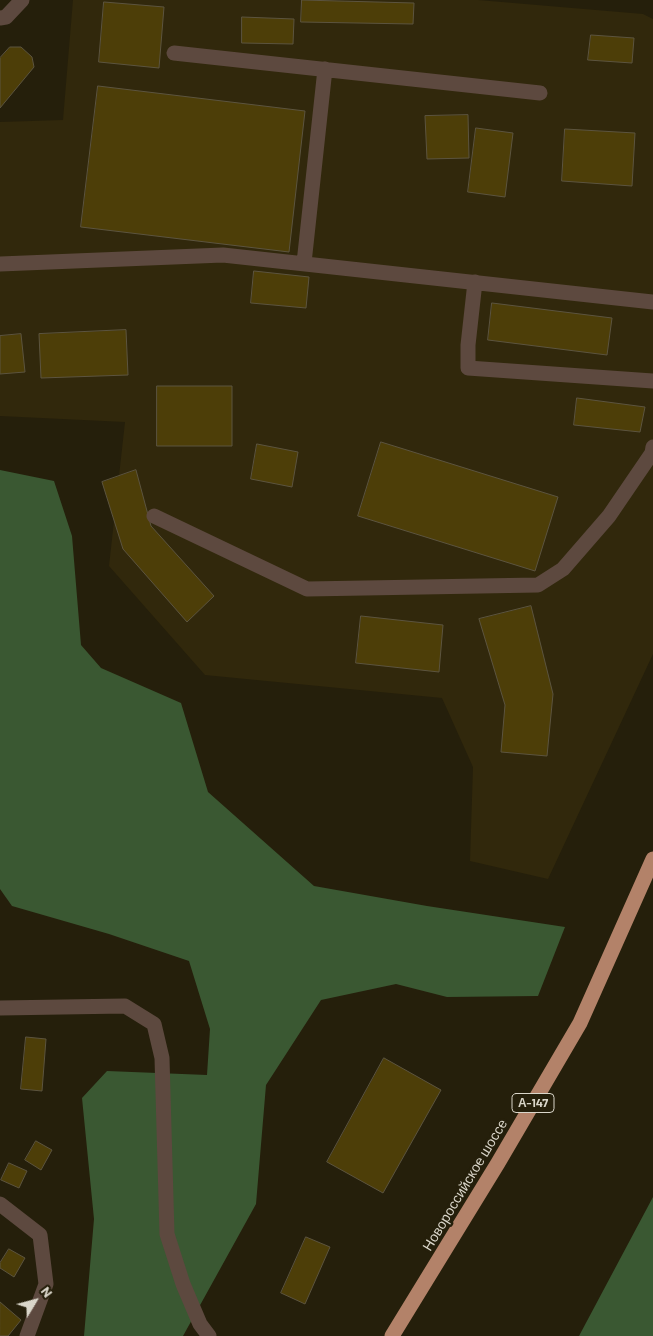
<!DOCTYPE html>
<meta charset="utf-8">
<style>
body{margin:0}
#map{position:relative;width:653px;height:1336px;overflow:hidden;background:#251f0b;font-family:Barlow,sans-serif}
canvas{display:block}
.north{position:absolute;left:10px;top:1276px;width:50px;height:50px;-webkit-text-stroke:4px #251f0b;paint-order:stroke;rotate:53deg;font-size:14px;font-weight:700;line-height:20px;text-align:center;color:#dad6ca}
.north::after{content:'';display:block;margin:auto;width:18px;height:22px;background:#dad6ca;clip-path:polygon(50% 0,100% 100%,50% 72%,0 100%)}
</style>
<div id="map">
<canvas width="653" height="1336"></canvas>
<div class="north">N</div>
</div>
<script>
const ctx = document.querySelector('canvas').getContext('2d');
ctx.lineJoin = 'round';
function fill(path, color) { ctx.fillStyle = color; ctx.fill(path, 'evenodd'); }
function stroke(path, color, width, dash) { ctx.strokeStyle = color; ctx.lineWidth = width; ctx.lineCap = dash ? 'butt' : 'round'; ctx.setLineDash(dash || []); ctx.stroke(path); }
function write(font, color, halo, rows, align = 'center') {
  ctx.font = font + ' Barlow,sans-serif'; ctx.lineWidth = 5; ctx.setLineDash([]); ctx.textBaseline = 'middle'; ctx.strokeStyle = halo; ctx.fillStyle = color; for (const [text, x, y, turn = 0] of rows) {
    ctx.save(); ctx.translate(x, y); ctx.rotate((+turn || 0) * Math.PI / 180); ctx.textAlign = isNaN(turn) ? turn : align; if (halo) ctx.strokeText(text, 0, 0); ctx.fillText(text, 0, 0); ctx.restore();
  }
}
fill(new Path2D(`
 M73 0H478L643 14 653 19V654L548 879 470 861 473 767 442 698 205 675 109 566 125 422 0 416V122L63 120Z`), '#31280c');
fill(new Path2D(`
 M0 470 54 481 72 536 81 645 101 668 181 703 208 792 314 886 427 906 565 927 538 996 447 997 396 984 321 1000 266 1085 256 1204 183 1336H84L94 1219 82 1098 107 1071 207 1075 210 1029 189 961 109 934 12 906 0 889Z
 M653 1197V1336H579Z`), '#3a5832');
const building = new Path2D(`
 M302 0 414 3 413 24 301 22Z
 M104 2 164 7 159 68 99 62Z
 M242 17 294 19 293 44 242 43Z
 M591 35 634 38 632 63 588 60Z
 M10 47H21L32 57 34 67 0 108V58Z
 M98 86 305 111 289 252 81 227Z
 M468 115 469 158 427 159 425 116Z
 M476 128 513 133 505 197 468 192Z
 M565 129 635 133 632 186 562 181Z
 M254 271 309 277 306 308 251 303Z
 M492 303 612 318 607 355 488 340Z
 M126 330 128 375 41 378 39 334Z
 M21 334 25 372 0 374V336Z
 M157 386H232V446H157Z
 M577 398 645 407 640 432 574 425Z
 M381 442 558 497 535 571 358 516Z
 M257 444 298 452 292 487 251 479Z
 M136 470 151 526 214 596 187 622 123 549 102 482Z
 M531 606 553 694 547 756 501 752 505 705 479 619Z
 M361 616 443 625 439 672 356 663Z
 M26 1037 46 1039 42 1091 21 1089Z
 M384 1058 441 1090 383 1193 327 1162Z
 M36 1141 52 1150 41 1170 25 1160Z
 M9 1163 27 1171 19 1188 1 1180Z
 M306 1237 330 1247 305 1304 281 1293Z
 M9 1249 25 1258 14 1277 0 1268V1263Z
 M0 1302 21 1320 8 1336H0Z`);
fill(building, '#4d3e08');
stroke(building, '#5c543f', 1);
stroke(new Path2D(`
 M0 18 6 17 22 0
 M174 53 540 93
 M304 263 325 69
 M0 264 223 255 653 302
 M475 282 468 345V368L653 381
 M154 516 307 589 538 585 563 569 609 516 652 453 653 447
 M0 1008 125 1006 154 1024 162 1058 167 1234 183 1284 200 1324 209 1336
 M0 1204 40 1235 46 1284 27 1336`), '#5d493f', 15);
stroke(new Path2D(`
 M392 1336 498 1163 580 1023 653 859`), '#b38269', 15);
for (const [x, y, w] of [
 [533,1103,42]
]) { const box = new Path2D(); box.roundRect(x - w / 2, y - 9.5, w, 19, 4); ctx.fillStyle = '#251f0b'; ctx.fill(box); stroke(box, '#dad6ca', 1); }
write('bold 12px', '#dad6ca', null, [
 ["А-147",533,1103]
]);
write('14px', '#dad6ca', '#251f0b', [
 ["Новороссийское шоссе",465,1185,-59]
]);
</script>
